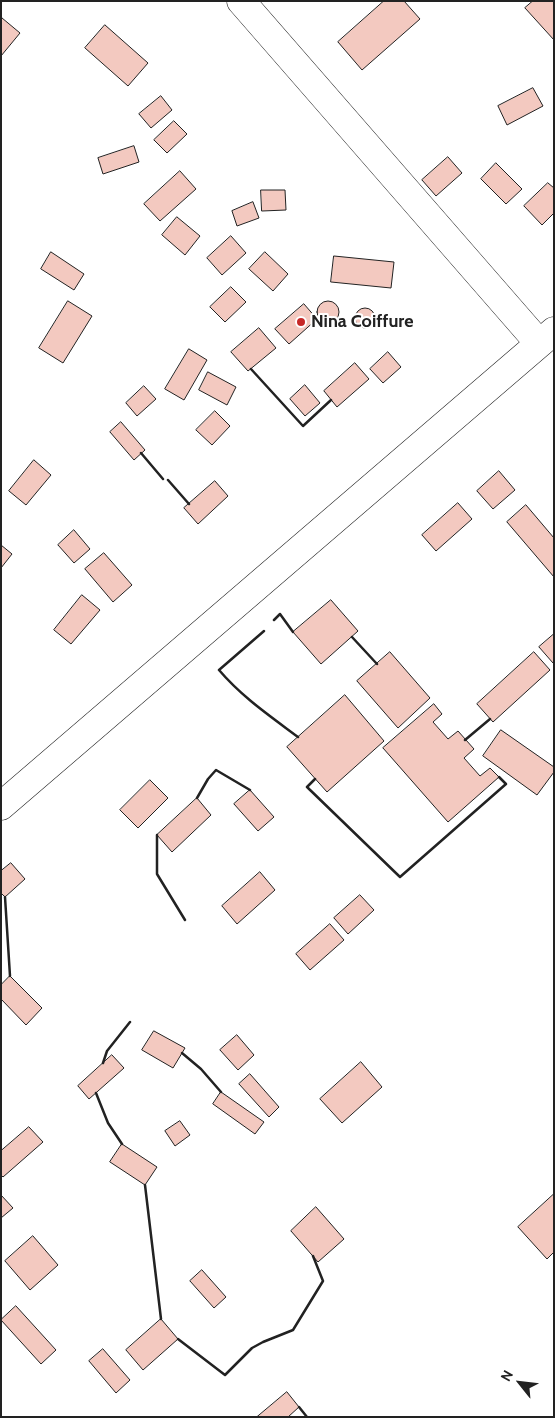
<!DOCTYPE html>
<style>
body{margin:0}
#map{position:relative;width:555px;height:1418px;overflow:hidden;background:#fff;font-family:Cabin,sans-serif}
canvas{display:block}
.frame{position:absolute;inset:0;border:2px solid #222;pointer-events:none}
.north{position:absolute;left:495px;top:1358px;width:50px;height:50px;-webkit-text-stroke:4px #fff;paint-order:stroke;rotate:299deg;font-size:14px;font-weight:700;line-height:20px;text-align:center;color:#222}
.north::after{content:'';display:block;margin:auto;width:18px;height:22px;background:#222;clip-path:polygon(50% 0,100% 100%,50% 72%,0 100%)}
</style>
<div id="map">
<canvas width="555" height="1418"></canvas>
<div class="frame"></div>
<div class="north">N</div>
</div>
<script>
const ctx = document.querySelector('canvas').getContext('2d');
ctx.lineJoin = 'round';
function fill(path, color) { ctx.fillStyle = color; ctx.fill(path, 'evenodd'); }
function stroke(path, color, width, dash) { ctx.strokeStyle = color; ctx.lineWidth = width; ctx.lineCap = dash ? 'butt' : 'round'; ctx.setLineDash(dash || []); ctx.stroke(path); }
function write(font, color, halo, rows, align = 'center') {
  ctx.font = font + ' Cabin,sans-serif'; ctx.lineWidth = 4; ctx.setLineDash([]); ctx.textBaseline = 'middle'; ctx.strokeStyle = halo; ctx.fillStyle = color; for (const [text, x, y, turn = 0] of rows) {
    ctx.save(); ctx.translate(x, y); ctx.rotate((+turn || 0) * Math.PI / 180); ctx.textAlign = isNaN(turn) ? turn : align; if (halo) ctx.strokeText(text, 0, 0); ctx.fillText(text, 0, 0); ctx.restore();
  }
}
const building = new Path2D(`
 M384 1H404L420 19 362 70 338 42Z
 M533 1H554V40L525 8Z
 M2 18 20 33 1 56V19Z
 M105 25 148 63 128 86 85 48Z
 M533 88 543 106 507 125 498 106Z
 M161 96 172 110 151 128 139 114Z
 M174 121 187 134 167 153 154 140Z
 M134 146 139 162 103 174 98 158Z
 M448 157 462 173 436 196 422 180Z
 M496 163 522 189 506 204 481 179Z
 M180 171 196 189 160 221 144 204Z
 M548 183 554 188V213L542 225 524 206Z
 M261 190H285L286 210 262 211Z
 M253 202 259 218 237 226 232 211Z
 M177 217 200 236 185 255 162 235Z
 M231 236 246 253 222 275 207 258Z
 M51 252 84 274 74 290 41 269Z
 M265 252 288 274 273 291 249 269Z
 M334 256 394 262 391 288 331 282Z
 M231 287 246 302 225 322 210 307Z
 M68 301 92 316 63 363 39 348Z
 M317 312a11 11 0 1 1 22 0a11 11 0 1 1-22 0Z
 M304 304 317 319 289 344 275 329Z
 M355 318a10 10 0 1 1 20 0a10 10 0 1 1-20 0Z
 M259 328 276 348 248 371 231 352Z
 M189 349 207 360 184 400 165 389Z
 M388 352 401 367 383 383 370 369Z
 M355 363 369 379 337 407 324 391Z
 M208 372 236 387 227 405 199 390Z
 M305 385 320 403 305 416 290 399Z
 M144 386 156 399 137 416 126 403Z
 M215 411 230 426 212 445 196 430Z
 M121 422 145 450 134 460 110 432Z
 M34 460 51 475 26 505 9 491Z
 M499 471 515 490 493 509 477 491Z
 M215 481 228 496 198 524 184 508Z
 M458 503 472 519 436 551 422 535Z
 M526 505 554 538V577L507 522Z
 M74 530 90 549 74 563 58 545Z
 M1 545 12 554 1 568Z
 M104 553 132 585 113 602 85 569Z
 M82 595 100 610 71 644 54 630Z
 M331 600 358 631 321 664 293 632Z
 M554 634V662L553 663 539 647Z
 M390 652 430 698 398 728 357 681Z
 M534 652 550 670 493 722 477 704Z
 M345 695 384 741 327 792 287 747Z
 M434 704 442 714 433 722 448 739 458 731 474 749 464 758 480 776 490 768 499 777 448 822 383 748Z
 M501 730 554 767V772L537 795 483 756Z
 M150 780 168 798 138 828 120 810Z
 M250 790 274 817 258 831 234 804Z
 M197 798 211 815 172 852 157 835Z
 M11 863 25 879 5 897 1 893V871Z
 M260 872 275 890 237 924 222 906Z
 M360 895 374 910 348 934 334 918Z
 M330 924 344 940 310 970 296 954Z
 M10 976 42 1008 26 1025 1 999V985Z
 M154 1031 185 1048 173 1068 142 1050Z
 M237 1035 254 1055 238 1070 220 1050Z
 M112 1055 124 1068 89 1099 78 1086Z
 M361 1062 382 1087 342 1123 320 1099Z
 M250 1074 279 1107 269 1117 239 1084Z
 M221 1092 264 1122 255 1134 213 1104Z
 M180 1121 190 1135 175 1146 165 1131Z
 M29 1127 43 1142 3 1177 1 1175V1151Z
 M122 1144 157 1167 145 1185 110 1162Z
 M554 1194V1252L547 1259 518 1227Z
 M1 1195 13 1208 1 1218Z
 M316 1207 344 1239 318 1262 291 1231Z
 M33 1236 58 1265 30 1290 5 1261Z
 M202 1270 226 1297 214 1308 190 1281Z
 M16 1306 56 1350 41 1364 1 1320Z
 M161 1319 178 1339 143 1370 126 1350Z
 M103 1349 130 1380 116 1393 89 1361Z
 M287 1392 299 1407 288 1417H257Z`);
fill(building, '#f3c9c0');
stroke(building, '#222', 1);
const street = new Path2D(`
 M241 1 539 343
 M1 806 554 331`);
stroke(street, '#222', 29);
stroke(street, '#fff', 28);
stroke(new Path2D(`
 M251 369 303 426 331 400
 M141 453 163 479
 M168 480 189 504
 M274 620 280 614 293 632
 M264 631 219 670C242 697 270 716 298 737
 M352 637 377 664
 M465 740 490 719
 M315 779 307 787 400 877 506 784 499 777
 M197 798 208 779 216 770 250 790
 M157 835V874L185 920
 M5 897 10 976
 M182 1053 201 1069 221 1092
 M103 1063 107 1051 130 1022
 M96 1093 108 1123 122 1144
 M145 1185 161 1319
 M178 1339 225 1375 252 1348 263 1342 293 1330 323 1281 313 1256
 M299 1407 307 1417`), '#222', 2.5);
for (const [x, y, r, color] of [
 [301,322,5,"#c62828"]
]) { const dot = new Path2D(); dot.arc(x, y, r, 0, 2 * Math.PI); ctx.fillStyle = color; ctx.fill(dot); stroke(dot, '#fff', 2); }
write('bold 18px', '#222', '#fff', [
 ["Nina Coiffure",311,322]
], 'left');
</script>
